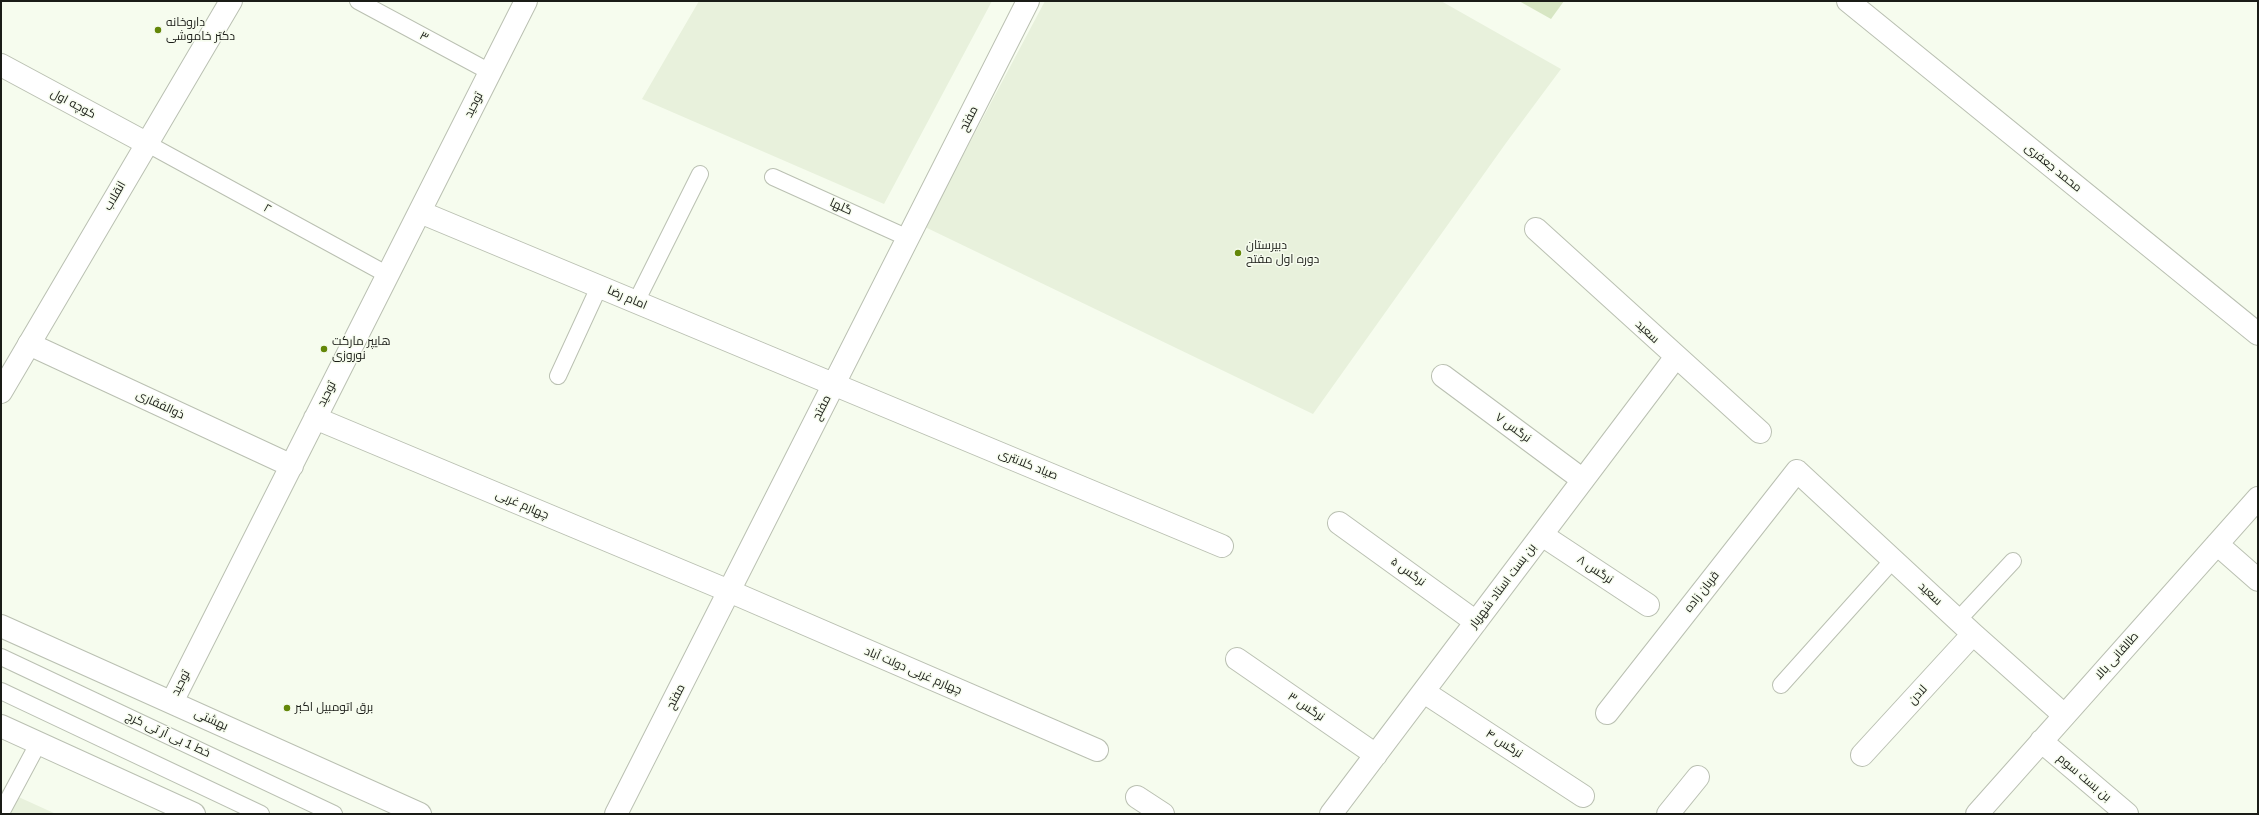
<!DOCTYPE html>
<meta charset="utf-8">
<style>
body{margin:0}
#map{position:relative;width:2259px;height:815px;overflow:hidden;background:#f6fcee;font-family:Arial,sans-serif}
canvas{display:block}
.frame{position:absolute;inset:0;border:2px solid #1a1c17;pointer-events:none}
</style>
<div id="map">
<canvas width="2259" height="815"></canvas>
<div class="frame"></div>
</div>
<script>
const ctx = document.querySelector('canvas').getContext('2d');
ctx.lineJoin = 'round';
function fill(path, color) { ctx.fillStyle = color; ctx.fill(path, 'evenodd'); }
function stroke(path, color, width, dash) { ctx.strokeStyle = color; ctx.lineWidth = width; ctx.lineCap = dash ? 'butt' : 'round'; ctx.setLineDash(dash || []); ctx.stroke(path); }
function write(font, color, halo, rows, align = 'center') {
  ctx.font = font + ' Arial,Cairo,sans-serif'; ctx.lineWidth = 3; ctx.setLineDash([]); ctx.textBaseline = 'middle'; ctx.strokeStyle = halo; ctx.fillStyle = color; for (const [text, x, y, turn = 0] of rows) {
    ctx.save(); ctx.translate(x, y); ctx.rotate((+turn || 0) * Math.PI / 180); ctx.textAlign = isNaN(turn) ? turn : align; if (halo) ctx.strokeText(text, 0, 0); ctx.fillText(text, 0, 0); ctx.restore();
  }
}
fill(new Path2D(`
 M699 1H992L884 204 642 99Z
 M1045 1H1441L1561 69 1506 143 1313 414 925 227Z
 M1 789 56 814H1Z`), '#e8f1dc');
fill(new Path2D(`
 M1519 1H1564L1551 19Z`), '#d7e6c3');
const lane = new Path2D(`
 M358 1 490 72
 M146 143 388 275
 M773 177 908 238
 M636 302 700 174
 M558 376 599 287
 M1958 620 2013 561
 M1 657 334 814
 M1781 685 1893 560
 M1 691 261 814
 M1 813 39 742`);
const street = new Path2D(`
 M1848 1 2258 334
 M1 65 146 143
 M420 212 1222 546
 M1536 229 1760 432
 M29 344 292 466
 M1443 376 1583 480
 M315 418 729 591 1097 750
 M1339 523 1476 622
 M1542 535 1648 605
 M2217 544 2258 580
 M1237 659 1376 755
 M1424 692 1583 796
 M172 702 526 1
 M1607 713 1797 471 1973 634 2064 715
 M2041 741 2127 814
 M1862 755 1973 634
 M1137 797 1163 814
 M616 814 1028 1
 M1331 814 1675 358
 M1668 814 1698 777
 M1977 814 2258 498`);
const secondary = new Path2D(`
 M1 392 231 1`);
const primary = new Path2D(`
 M1 626 420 814
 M1 726 194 814`);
stroke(lane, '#bac0b2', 18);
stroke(street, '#bac0b2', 24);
stroke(secondary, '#bac0b2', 24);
stroke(primary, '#bac0b2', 24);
stroke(lane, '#fff', 16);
stroke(street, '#fff', 22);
stroke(secondary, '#fff', 22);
stroke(primary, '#fff', 22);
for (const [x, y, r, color] of [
 [158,30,4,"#638708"],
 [1238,253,4,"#638708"],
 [324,349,4,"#638708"],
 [287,708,4,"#638708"]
]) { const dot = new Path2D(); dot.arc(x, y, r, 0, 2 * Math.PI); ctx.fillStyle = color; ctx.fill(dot); stroke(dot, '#f6fcee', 1.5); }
write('12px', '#1a1c17', '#f6fcee', [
 ["داروخانه",166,23],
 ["دکتر خاموشی",166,37],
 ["دبیرستان",1246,246],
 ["دوره اول مفتح",1246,260],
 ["هایپر مارکت",332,342],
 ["نوروزی",332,356],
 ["برق اتومبیل اکبر",295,708]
], 'left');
write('12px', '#1a1c17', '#f6fcee', [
 ["۳",424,37,28],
 ["کوچه اول",73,104,28],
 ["توحید",474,105,-63],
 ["مفتح",969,119,-63],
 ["محمد جعفری",2053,168,39],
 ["انقلاب",115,196,-60],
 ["گلها",841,207,24],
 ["۲",267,209,29],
 ["امام رضا",627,298,23],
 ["سعید",1647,332,43],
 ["توحید",327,394,-63],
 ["ذوالفقاری",160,405,25],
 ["مفتح",822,408,-63],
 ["نرگس ۷",1513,428,36],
 ["صیاد کلانتری",1028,465,22],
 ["چهارم غربی",522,505,23],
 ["نرگس ۸",1595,570,34],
 ["نرگس ۵",1408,572,36],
 ["بن بست استاد شهریار",1503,586,-53],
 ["قربان زاده",1702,592,-52],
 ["سعید",1930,594,43],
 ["طالقانی بالا",2117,656,-48],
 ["چهارم غربی دولت آباد",913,671,23],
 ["توحید",181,683,-63],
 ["لادن",1918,695,-48],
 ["مفتح",676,697,-63],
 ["نرگس ۳",1306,707,34],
 ["بهشتی",211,720,24],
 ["خط 1 بی آر تی کرج",168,735,25],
 ["نرگس ۴",1504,744,33],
 ["بن بست سوم",2084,778,40]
]);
</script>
